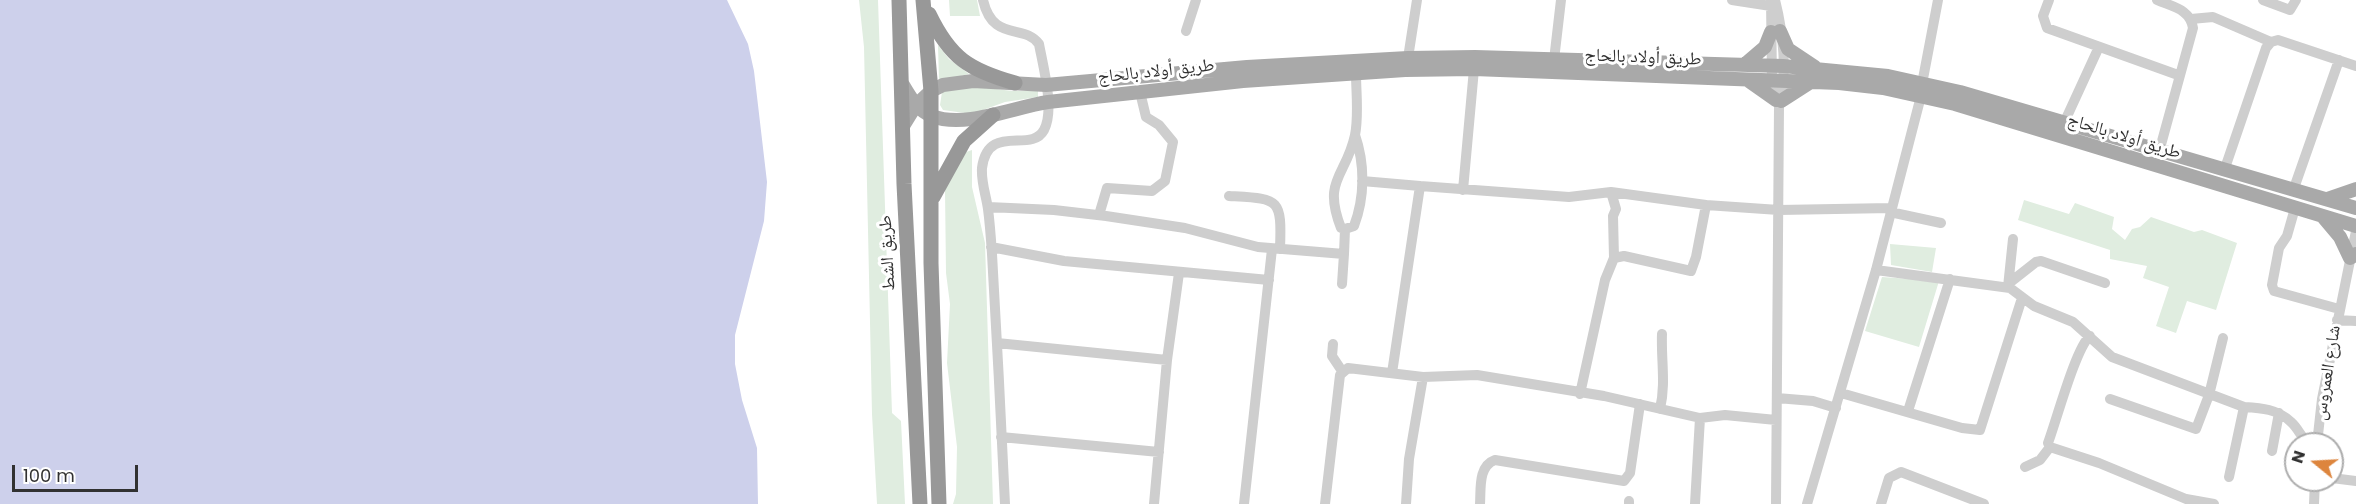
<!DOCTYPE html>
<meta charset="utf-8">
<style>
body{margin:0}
#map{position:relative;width:2356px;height:504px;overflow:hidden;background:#fff;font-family:Poppins,sans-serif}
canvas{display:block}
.north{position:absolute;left:2284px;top:432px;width:60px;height:60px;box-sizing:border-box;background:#fff;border:2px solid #adadad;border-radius:50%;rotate:288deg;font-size:16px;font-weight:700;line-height:24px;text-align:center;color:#313131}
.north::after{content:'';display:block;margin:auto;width:21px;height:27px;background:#dd853d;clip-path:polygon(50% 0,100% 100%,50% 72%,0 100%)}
.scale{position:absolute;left:12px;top:465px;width:126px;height:27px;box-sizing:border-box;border:3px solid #313131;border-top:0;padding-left:8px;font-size:18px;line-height:21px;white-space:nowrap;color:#313131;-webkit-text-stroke:4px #fff;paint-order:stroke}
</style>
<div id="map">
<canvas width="2356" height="504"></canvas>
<div class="north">N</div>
<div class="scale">100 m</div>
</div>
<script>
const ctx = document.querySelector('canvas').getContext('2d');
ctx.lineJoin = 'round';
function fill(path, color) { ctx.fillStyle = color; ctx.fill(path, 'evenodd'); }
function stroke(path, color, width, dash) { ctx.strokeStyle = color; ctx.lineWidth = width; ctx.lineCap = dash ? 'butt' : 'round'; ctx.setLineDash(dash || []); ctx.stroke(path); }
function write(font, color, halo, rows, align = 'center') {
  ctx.font = font + ' Poppins,"Noto Naskh Arabic",sans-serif'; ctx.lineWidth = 6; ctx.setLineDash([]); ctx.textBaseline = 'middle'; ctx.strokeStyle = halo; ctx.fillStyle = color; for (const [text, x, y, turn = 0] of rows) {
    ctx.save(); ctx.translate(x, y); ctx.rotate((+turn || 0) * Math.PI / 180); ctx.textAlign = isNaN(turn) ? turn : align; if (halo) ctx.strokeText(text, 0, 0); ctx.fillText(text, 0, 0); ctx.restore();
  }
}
fill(new Path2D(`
 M859 0H878L892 413 901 421 905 504H877L872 414 864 47Z
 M949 0H977L980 16H950Z
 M938 45 949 59 969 74 939 81Z
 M965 85 1012 91H1038V97L1005 102 972 114 943 110 940 105 942 92Z
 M972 150V187L985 243 993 504H953L956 494 957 447 947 363 950 304 946 273 945 190 963 153Z
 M2024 200 2069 214 2075 203 2114 217 2112 229 2125 240 2132 229 2140 227 2151 217 2194 232 2202 230 2237 243 2216 310 2187 301 2176 333 2156 326 2169 287 2143 278 2147 266 2110 259V250L2018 220Z
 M1890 244 1936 248 1932 272 1891 265Z
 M1882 277 1939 281 1919 347 1865 331Z`), '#e0ede0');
fill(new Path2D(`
 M0 0H727L748 44 754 71 767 182 764 221 735 335V364L742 400 757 448 758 504H0Z`), '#cdd0eb');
stroke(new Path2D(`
 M983 0C993 43 1024 23 1039 44 1043 66 1055 110 1044 130 1031 154 988 122 982 168 981 182 986 195 988 209 990 224 991 239 992 254 997 337 1001 421 1005 504
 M1732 0 1771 6
 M1771 0 1772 81 1778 103
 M1775 0C1783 31 1788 75 1779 106L1776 504
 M2049 0 2043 16 2047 28 2178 75
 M2157 0C2173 7 2190 9 2193 28L2159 152
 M2263 0 2290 10 2296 0
 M2191 19 2213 17 2271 42 2278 40 2356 66
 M1186 31 1196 0
 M1408 58 1417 0
 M1554 60 1561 0
 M1922 84 1938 0
 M2064 123 2098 49
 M2224 171 2266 48 2271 42
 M1362 181 1420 186
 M1463 190 1474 69
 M2293 191 2339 60
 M1611 192 1616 209 1613 216 1614 258
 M1229 196C1279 199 1282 197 1280 249
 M988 207 1054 210 1106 216 1185 228 1258 247 1344 254 1345 229
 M2295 208 2287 236 2279 248 2272 285 2274 291 2339 309
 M1890 212 1941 223
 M1099 215 1107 188 1152 191 1165 181 1173 142 1159 125 1146 117 1140 92
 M1345 229 1341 228C1322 179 1346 177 1355 135 1359 115 1356 93 1356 73
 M1345 229 1354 226C1365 197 1365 164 1355 135
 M991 247 1064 261 1269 280
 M1876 270 2010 288 2034 306 2073 322 2112 357 2244 407C2261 408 2278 409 2291 422 2299 429 2300 437 2310 444
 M1342 284 1344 254
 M2008 284 2036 262 2041 261 2105 283
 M2008 287 2013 239
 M2337 320 2356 321
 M997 343 1167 360
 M1333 344 1332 356 1342 371
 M1392 373 1420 186 1569 197 1611 192 1706 205 1779 210 1891 208
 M1841 393 1962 428 1980 430 2022 298
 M1580 394 1605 280 1614 258 1624 256 1691 271 1696 257 1706 205
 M1777 398 1813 401 1836 408
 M2110 399 2196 429 2209 395 2223 338
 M1660 409C1666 384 1661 360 1662 334
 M1908 411 1950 279
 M1001 437 1159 452
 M2317 444 2322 399 2356 231
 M2050 447 2099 463 2186 499 2214 504
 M2272 451 2279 413
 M2025 467 2040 460 2050 447 2048 443C2056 422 2076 347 2090 336
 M2229 477 2244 407
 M2332 478 2356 481
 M1154 504 1167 360 1179 273
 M1244 504 1272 249
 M1325 504 1340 375 1348 368 1423 377 1477 375 1604 396 1700 418 1725 415 1776 420
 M1406 504 1409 459 1423 377
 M1480 504C1481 489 1478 466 1495 460L1624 481 1630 473 1640 404
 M1629 504V501
 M1695 504 1700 418
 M1807 504 1876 270 1921 96
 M1881 504 1889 478 1901 472 1984 504
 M2314 504 2315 480`), '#cecece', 10);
stroke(new Path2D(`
 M1780 31 1788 49 1815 67
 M1744 65 1765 47 1771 32
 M1749 81 1776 100
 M903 85C910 97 918 111 932 116 965 129 1014 107 1048 102L1243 81 1405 70 1474 69 1839 83 1883 88 1955 104 2356 226
 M1781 101 1809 83
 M903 126 916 105 931 91 943 85 973 81 1046 85 1247 67 1408 58 1475 57 1783 66 1888 76 1960 92 2356 208
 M2327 199 2356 189
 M2324 218 2340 237 2350 258 2356 254`), '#a9a9a9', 14);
stroke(new Path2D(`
 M899 0 904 184 920 504
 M923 0 931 91V263L939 504
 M929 14C950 58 969 70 1015 83
 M933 197 964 141 993 115`), '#989898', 15);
write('18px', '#313131', '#fff', [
 ["طريق أولاد بالحاج",1643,58,2],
 ["طريق أولاد بالحاج",1156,72,-6],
 ["طريق أولاد بالحاج",2124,137,17],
 ["طريق الشط",888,253,-93],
 ["شارع العمروس",2328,373,-81]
]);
</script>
